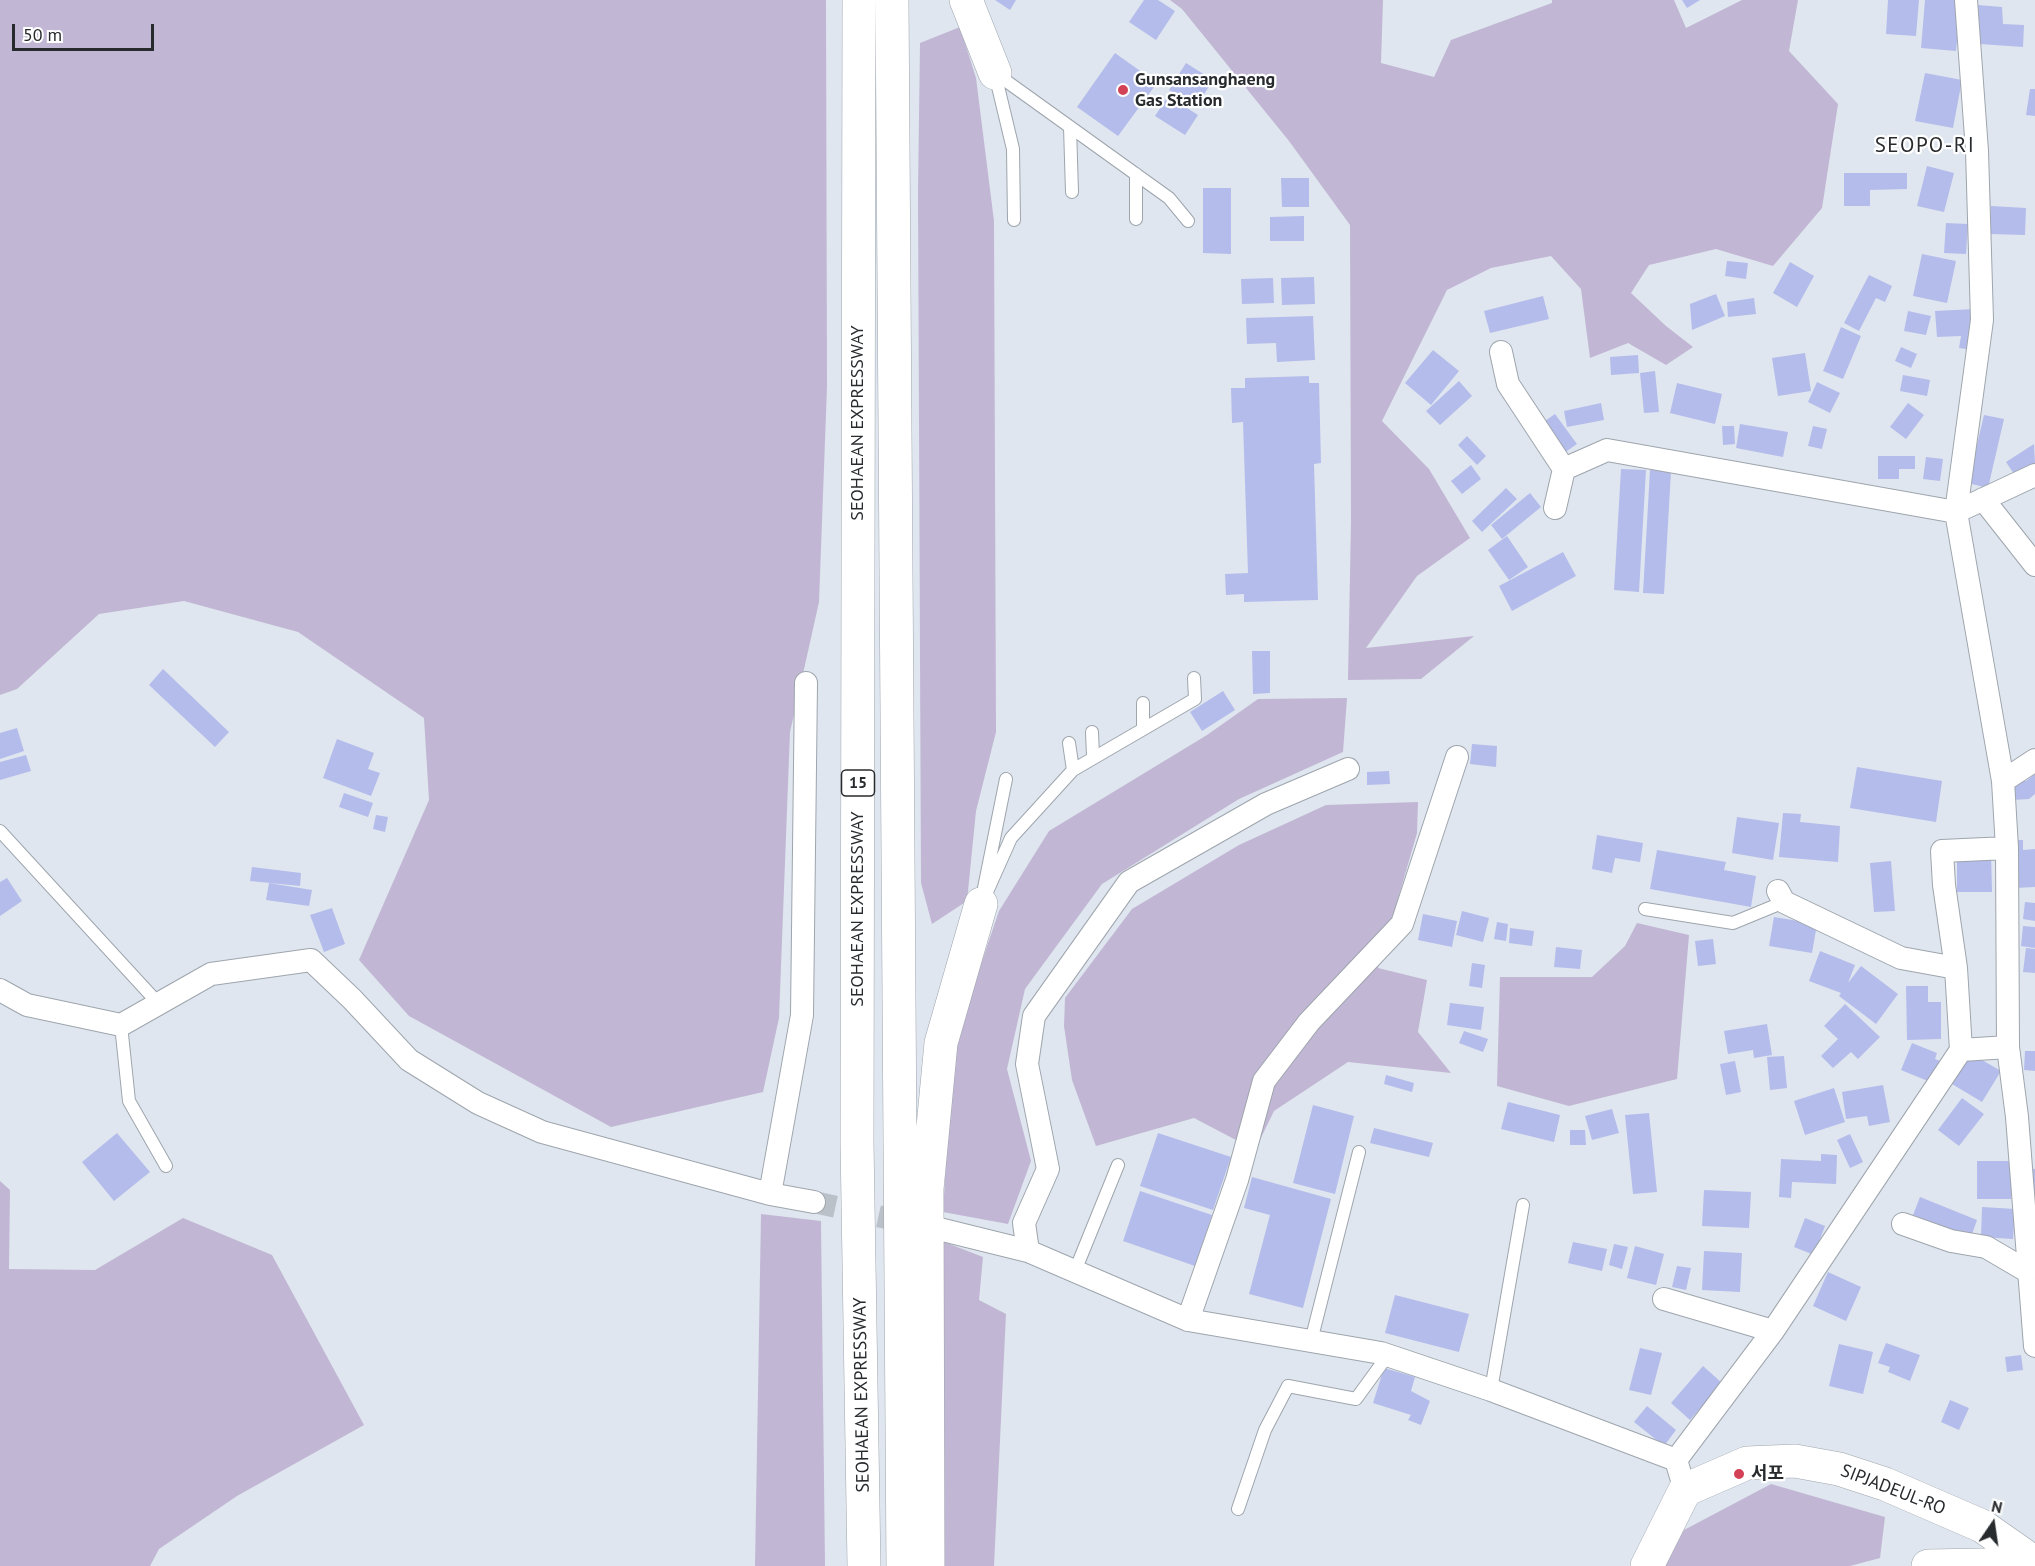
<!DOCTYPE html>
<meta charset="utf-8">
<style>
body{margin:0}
#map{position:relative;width:2035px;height:1566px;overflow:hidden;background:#dfe6ef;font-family:"PT Sans",sans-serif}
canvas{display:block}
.north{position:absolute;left:1963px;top:1494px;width:60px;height:60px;-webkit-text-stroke:4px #fff;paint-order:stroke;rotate:13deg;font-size:16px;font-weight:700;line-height:24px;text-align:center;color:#282b2e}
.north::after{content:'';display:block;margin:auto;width:21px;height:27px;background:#282b2e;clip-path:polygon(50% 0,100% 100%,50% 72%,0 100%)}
.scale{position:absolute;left:12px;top:24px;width:142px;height:27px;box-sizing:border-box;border:3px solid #282b2e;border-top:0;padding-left:8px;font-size:18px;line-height:21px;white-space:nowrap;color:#282b2e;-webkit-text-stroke:4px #fff;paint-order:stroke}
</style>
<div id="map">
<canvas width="2035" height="1566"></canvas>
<div class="north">N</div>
<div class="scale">50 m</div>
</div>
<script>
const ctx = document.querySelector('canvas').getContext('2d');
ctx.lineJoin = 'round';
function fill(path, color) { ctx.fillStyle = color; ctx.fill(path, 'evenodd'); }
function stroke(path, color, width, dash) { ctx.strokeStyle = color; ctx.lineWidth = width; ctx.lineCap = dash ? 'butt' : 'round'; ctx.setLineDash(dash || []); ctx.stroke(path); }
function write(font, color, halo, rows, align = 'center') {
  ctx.font = font + ' "PT Sans","Noto Sans KR",sans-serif'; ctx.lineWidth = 4.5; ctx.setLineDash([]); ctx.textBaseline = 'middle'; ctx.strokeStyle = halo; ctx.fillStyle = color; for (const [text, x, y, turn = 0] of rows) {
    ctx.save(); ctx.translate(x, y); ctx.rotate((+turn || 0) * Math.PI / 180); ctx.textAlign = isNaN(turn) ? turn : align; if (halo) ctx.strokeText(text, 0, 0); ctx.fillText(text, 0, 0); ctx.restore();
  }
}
fill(new Path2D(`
 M0 0H826L827 387 819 602 790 732 779 1018 763 1092 611 1127 409 1016 359 960 429 800 424 718 298 632 184 601 99 614 17 689 0 695Z
 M1170 0H1383L1381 63 1434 77 1451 40 1552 3V0H1674L1686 28 1742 0H1798L1789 51 1838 104 1822 208 1773 266 1716 249 1649 265 1631 293 1666 326 1693 347 1666 365 1628 343 1590 358 1581 289 1551 256 1491 268 1447 290 1382 421 1429 469 1470 538 1417 576 1366 648 1474 636 1421 679 1348 680 1351 521 1350 225 1289 141 1182 9Z
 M960 27 976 78 994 221 996 732 976 811 967 901 932 924 921 883 918 192 920 43Z
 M1347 698 1343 752 1239 799 1102 884 1025 989 1007 1069 1031 1161 1008 1224 943 1212 953 1047 999 911 1049 831 1207 735 1258 699Z
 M1418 802 1417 833 1378 968 1427 980 1418 1032 1451 1073 1348 1062 1274 1111 1255 1150 1194 1118 1096 1146 1072 1080 1064 1026 1065 998 1132 909 1239 845 1326 805Z
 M1637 923 1689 935 1677 1079 1569 1106 1497 1086 1500 977H1592L1625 946Z
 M0 1181 10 1190 9 1269 95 1270 183 1218 272 1255 364 1425 237 1496 159 1549 150 1566H0Z
 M761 1214 821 1221 825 1566H755Z
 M939 1240 983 1257 979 1300 1006 1314 994 1566H941Z
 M1771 1484 1885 1517 1880 1558 1850 1566H1665L1684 1530Z`), '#c1b6d4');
fill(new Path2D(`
 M995 0H1016L1010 10Z
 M1144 0H1158L1175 11 1156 40 1129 22Z
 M1682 0H1700L1687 8Z
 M1888 0H1919L1916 36 1886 34Z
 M1925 0H1961L1956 51 1921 48Z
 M1978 5 2002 7 2003 24 2024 25 2023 47 1980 44Z
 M1115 53 1157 83 1118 136 1077 107Z
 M1186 63 1213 80 1196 107 1169 90Z
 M1925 73 1962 80 1953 128 1915 121Z
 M2030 89H2035V116L2026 115Z
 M1168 96 1198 115 1185 135 1155 116Z
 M1927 166 1954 173 1944 212 1917 206Z
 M1844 173H1907V189L1870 190V206H1844Z
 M1281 178H1309V207H1282Z
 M1203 188H1231V254L1203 253Z
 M1991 206 2026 208 2025 235 1990 234Z
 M1304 216V241H1270V217Z
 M1946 223 1968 224 1966 254 1944 253Z
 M1922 254 1956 261 1947 303 1913 296Z
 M1727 261 1748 263 1746 279 1725 276Z
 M1790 262 1814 276 1797 307 1773 293Z
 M1869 275 1892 286 1885 302 1876 298 1859 331 1844 323Z
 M1314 277 1315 304 1282 305 1281 278Z
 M1273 278 1274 303 1242 304 1241 279Z
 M1716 294 1725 316 1692 330 1690 304Z
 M1543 296 1549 319 1490 333 1484 311Z
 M1754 298 1756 314 1728 317 1727 302Z
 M1975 309 1972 350 1959 348 1961 336 1937 337 1935 311Z
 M1908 311 1931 316 1926 335 1904 331Z
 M1313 316 1315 360 1277 362 1276 343 1247 344 1246 318Z
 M1841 327 1861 336 1843 379 1823 371Z
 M1901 347 1917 354 1911 368 1895 361Z
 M1433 350 1459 371 1431 405 1405 383Z
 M1805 353 1811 391 1778 396 1772 358Z
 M1638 355 1639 373 1611 375 1610 357Z
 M1655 371 1659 412 1644 413 1640 373Z
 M1903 375 1930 380 1927 396 1900 391Z
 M1309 376V383H1319L1321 463 1314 464 1318 600 1244 602V594L1226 595 1225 574 1248 573 1243 422 1232 423 1231 388H1245V378Z
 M1459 381 1472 396 1440 425 1426 411Z
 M1817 382 1840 393 1830 413 1808 402Z
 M1677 383 1722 394 1715 424 1670 413Z
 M1601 403 1604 420 1567 427 1564 411Z
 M1908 403 1924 415 1906 439 1890 427Z
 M1555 414 1577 444 1564 453 1542 423Z
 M1984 415 2004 419 1988 488 1968 483Z
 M1740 424 1788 432 1783 457 1736 448Z
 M1722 426H1734L1735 444 1723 445Z
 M1813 426 1827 429 1822 449 1808 446Z
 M1467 436 1486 456 1477 465 1458 445Z
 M2034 444 2035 464 2016 477 2006 462Z
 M1878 456H1915V469H1899V479H1878Z
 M1926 457 1943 459 1940 481 1923 479Z
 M1471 465 1481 479 1462 494 1451 481Z
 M1621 469 1646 470 1639 592 1614 590Z
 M1650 470 1671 471 1664 594 1643 593Z
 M1506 488 1517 499 1482 532 1472 521Z
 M1530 493 1541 507 1502 539 1491 525Z
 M1507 536 1528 567 1509 580 1488 550Z
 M1563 552 1576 576 1512 611 1499 586Z
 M1252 651H1270V693L1253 694Z
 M163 669 229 732 215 747 149 685Z
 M1223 691 1235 710 1202 731 1190 712Z
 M17 728 24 751 0 759V733Z
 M337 739 374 753 368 769 380 773 371 796 323 778Z
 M1472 744 1497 746 1496 767 1470 764Z
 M26 755 31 771 0 780V762Z
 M1857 767 1942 781 1936 822 1850 808Z
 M1389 771 1390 784 1367 785V772Z
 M2035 774V794L2029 799 2012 800 2013 781H2026Z
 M344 793 373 803 368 817 339 807Z
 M1783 813 1801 814 1800 822 1840 826 1838 862 1779 857Z
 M376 815 388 817 385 832 373 829Z
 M1737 817 1779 823 1773 860 1732 853Z
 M1597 835 1643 843 1640 862 1615 858 1612 873 1592 869Z
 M2012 840H2023V850L2035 849V887L2015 888Z
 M1657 850 1726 862 1724 870 1756 876 1751 907 1650 889Z
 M1957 853H1991L1992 892H1957Z
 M1891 861 1895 911 1874 912 1870 863Z
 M252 867 301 873 300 886 250 881Z
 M7 878 22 901 0 916V882Z
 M269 883 312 890 309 906 266 900Z
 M2025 902 2035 903V921L2023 919Z
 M332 908 345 944 324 952 310 915Z
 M1462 911 1489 918 1483 942 1456 935Z
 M1423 914 1457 921 1452 947 1418 940Z
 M1774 917 1817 924 1812 953 1769 946Z
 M1497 922 1508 924 1506 941 1494 939Z
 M2023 926 2035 927V948L2021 946Z
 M1510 928 1534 931 1532 946 1509 943Z
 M1713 939 1716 964 1698 966 1695 941Z
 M1556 947 1582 950 1580 969 1554 967Z
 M2026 948 2035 949V973L2023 972Z
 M1820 951 1855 965 1848 983 1861 966 1898 994 1876 1024 1839 996 1841 993 1809 981Z
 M1472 963 1485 965 1482 988 1469 986Z
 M1906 986H1928V1002H1941V1039L1907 1040Z
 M1450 1003 1484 1007 1481 1030 1447 1025Z
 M1845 1004 1880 1037 1858 1059 1851 1052 1833 1068 1821 1056 1838 1039 1824 1026Z
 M1767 1024 1772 1055 1754 1058 1753 1050 1728 1054 1724 1031Z
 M1464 1031 1488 1039 1483 1052 1459 1043Z
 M1912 1043 1937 1053 1935 1059 1943 1062 1935 1084 1901 1070Z
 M2025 1051H2035V1071L2024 1070Z
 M1970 1053 2001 1071 1982 1102 1952 1084Z
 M1784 1056 1787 1088 1770 1090 1767 1057Z
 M1735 1061 1741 1092 1726 1095 1720 1064Z
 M1386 1075 1414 1083 1412 1092 1384 1084Z
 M1883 1085 1890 1122 1869 1126 1867 1116 1846 1119 1842 1092Z
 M1834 1088 1845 1122 1805 1135 1794 1101Z
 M1962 1098 1984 1114 1959 1146 1938 1130Z
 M1508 1102 1560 1115 1554 1142 1501 1129Z
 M1313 1105 1354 1116 1335 1194 1293 1183Z
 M1612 1109 1619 1133 1592 1140 1585 1116Z
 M1649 1113 1657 1192 1633 1194 1625 1115Z
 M1374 1128 1433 1143 1429 1157 1370 1143Z
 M1570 1130H1585L1586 1145H1570Z
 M117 1133 150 1172 114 1201 82 1162Z
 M1158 1133 1231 1157 1213 1210 1140 1186Z
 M1850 1134 1863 1162 1850 1168 1837 1140Z
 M1821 1154 1837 1155 1836 1184 1792 1182 1791 1198 1779 1197 1781 1159 1821 1161Z
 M1977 1161H2011V1199H1977Z
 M2029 1169H2035V1210Z
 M1252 1177 1331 1199 1303 1308 1249 1294 1270 1215 1244 1208Z
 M1704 1190 1751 1192 1749 1228 1702 1226Z
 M1140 1191 1212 1215 1195 1266 1123 1241Z
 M1920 1197 1977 1220 1971 1237 1913 1215Z
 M1982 1207 2015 1209 2013 1239 1981 1237Z
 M1805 1218 1825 1226 1814 1255 1794 1247Z
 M1573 1242 1607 1249 1602 1271 1568 1263Z
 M1614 1244 1628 1247 1622 1269 1609 1265Z
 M1635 1246 1664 1254 1656 1285 1627 1278Z
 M1704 1251 1742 1253 1740 1292 1702 1290Z
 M1677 1266 1691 1268 1686 1290 1672 1287Z
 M1828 1272 1861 1287 1846 1321 1813 1306Z
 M1395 1295 1469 1314 1459 1352 1385 1333Z
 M1886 1343 1920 1355 1910 1381 1888 1372 1890 1367 1878 1363Z
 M1839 1344 1873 1352 1863 1394 1829 1386Z
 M1640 1348 1662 1353 1651 1395 1629 1390Z
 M2021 1355 2023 1370 2007 1372 2005 1357Z
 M1703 1366 1722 1383 1690 1420 1671 1403Z
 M1384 1368 1415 1377 1411 1391 1430 1401 1421 1425 1408 1420 1411 1415 1373 1403Z
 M1950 1400 1969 1408 1959 1430 1941 1422Z
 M1647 1406 1676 1430 1664 1446 1634 1422Z`), '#b4bceb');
stroke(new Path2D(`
 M814 1202 914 1224`), '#bac1c8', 22, [22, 11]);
const service = new Path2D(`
 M995 73 1169 198 1188 221
 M995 74 1013 149 1014 220
 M1070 127 1072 192
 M1136 174V219
 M1143 703V728
 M1092 732 1093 756
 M1069 743 1073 770
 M0 831 158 1003
 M984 888 1006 779
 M982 903 1011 838 1073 770 1195 699 1194 678
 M1645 909 1733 923 1784 902
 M121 1025 129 1101 166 1166
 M1075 1271 1118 1165
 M1311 1341 1359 1152
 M1491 1390 1523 1205
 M1238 1509 1265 1430 1288 1386 1356 1399 1388 1355`);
const minor = new Path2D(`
 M1966 0 1977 151 1982 320 1956 512 2003 781 2007 848 2008 1047 2017 1117 2035 1346
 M1501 352 1508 384 1564 469
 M1983 499 2035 565
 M1555 508 1564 469 1607 450 1956 512 2035 475
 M806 683 802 1015 770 1194 814 1202
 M1348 769 1266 804 1129 882 1034 1016 1027 1064 1048 1169 1024 1223 1028 1251 1188 1320 1381 1353 1491 1390 1676 1460 1685 1490
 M2003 781 2035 760
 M1778 891 1784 902 1901 958 1956 968
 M0 990 27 1005 121 1025 211 974 311 960 352 999 409 1060 478 1103 542 1132 770 1194
 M1961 1050 1956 968 1944 885 1942 851 2007 848
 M1903 1224 1951 1241 1986 1247 2027 1271
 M939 1229 1028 1251
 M1664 1299 1773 1331
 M1188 1320 1237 1180 1264 1081 1309 1022 1402 924 1457 757
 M1676 1460 1773 1331 1961 1050 2008 1047`);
const secondary = new Path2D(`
 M1647 1566 1685 1490 1747 1463 1795 1461 1839 1469 1885 1484 1982 1526 2035 1563
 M1928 1566 2035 1564`);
const motorway = new Path2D(`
 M859 0 857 1142 864 1566
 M892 0 903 1566
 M966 0 995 73
 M928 1566 927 1189 941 1043 981 904`);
stroke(service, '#9ea5ad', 14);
stroke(minor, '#9ea5ad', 24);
stroke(secondary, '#9ea5ad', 34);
stroke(motorway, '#9ea5ad', 34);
stroke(service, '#fff', 12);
stroke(minor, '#fff', 22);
stroke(secondary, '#fff', 33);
stroke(motorway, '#fff', 33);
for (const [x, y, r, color] of [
 [1123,90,6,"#d24156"],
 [1739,1474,6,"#d24156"]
]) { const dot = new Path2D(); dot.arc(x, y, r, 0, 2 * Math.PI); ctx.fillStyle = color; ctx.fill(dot); stroke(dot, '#fff', 2); }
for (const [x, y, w] of [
 [858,783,33]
]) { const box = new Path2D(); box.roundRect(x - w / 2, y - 13, w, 26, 4.5); ctx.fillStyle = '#fff'; ctx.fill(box); stroke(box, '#282b2e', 1.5); }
write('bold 16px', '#282b2e', null, [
 ["15",858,783]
]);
write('bold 18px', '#282b2e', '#fff', [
 ["Gunsansanghaeng",1135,80],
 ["Gas Station",1135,101],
 ["서포",1751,1474]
], 'left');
write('18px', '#282b2e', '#fff', [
 ["SEOHAEAN EXPRESSWAY",858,423,-90],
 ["SEOHAEAN EXPRESSWAY",858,909,-90],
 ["SEOHAEAN EXPRESSWAY",862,1395,-91],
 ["SIPJADEUL-RO",1893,1490,21]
]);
ctx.letterSpacing = '1.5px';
write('21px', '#282b2e', '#fff', [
 ["SEOPO-RI",1925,146]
]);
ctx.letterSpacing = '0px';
</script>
